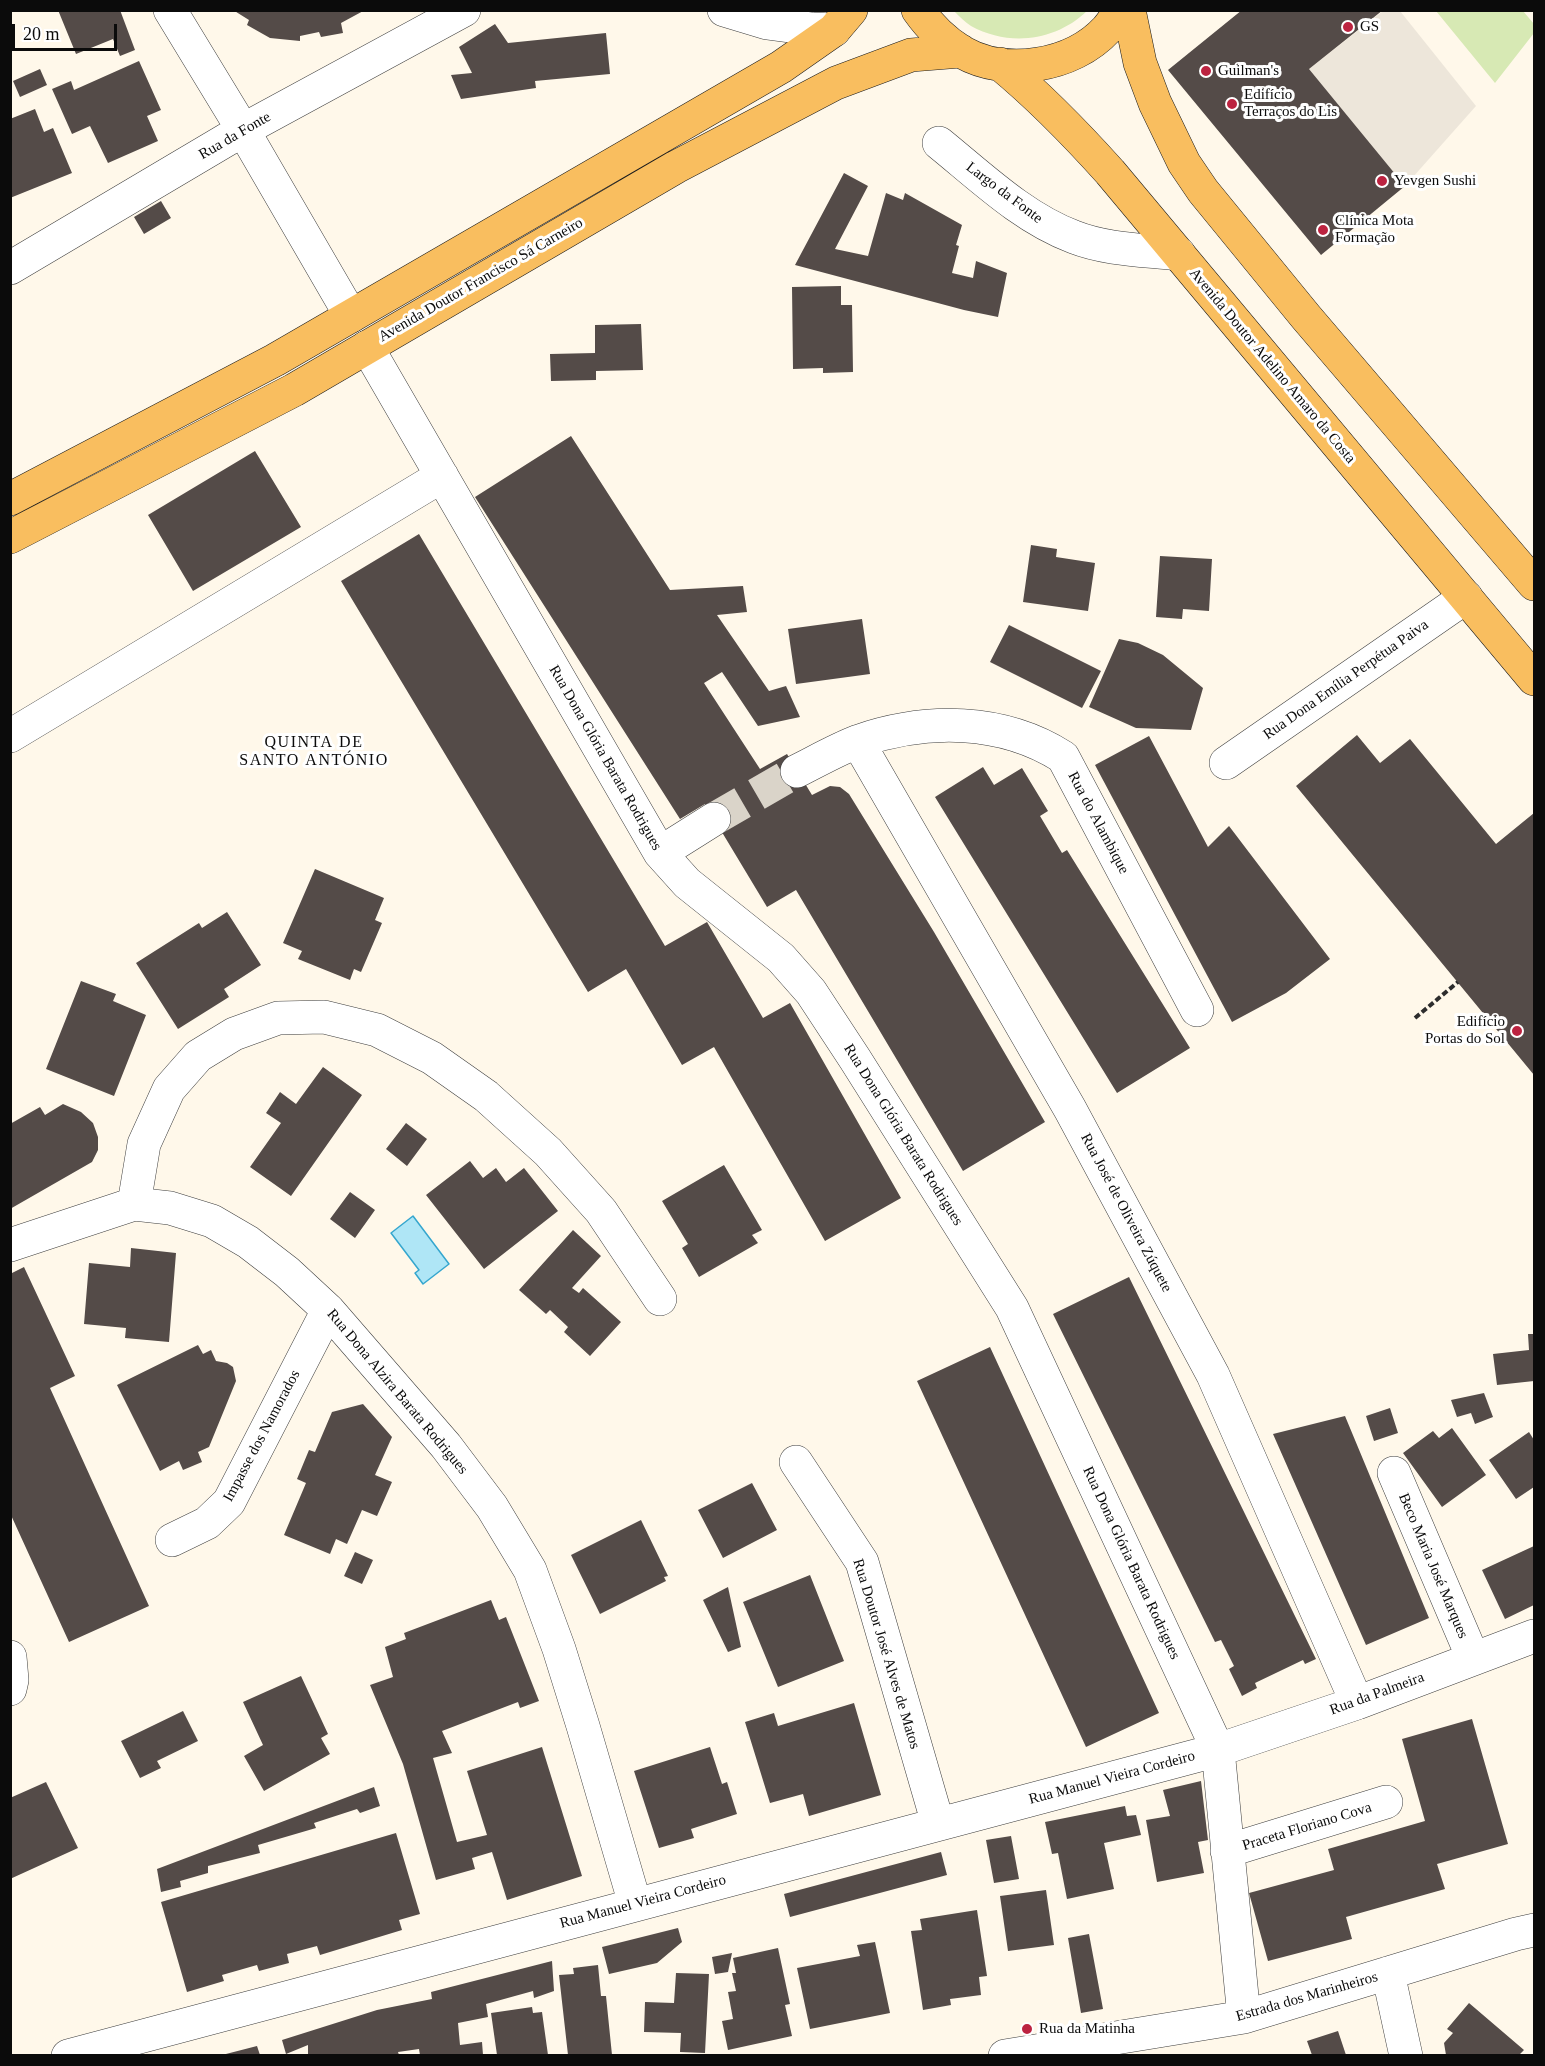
<!DOCTYPE html>
<meta charset="utf-8">
<style>
body{margin:0}
#map{position:relative;width:1545px;height:2066px;overflow:hidden;background:#fff8ea;font-family:"Times New Roman",serif}
canvas{display:block}
.frame{position:absolute;inset:0;border:12px solid #0b0b0b;pointer-events:none}
.scale{position:absolute;left:12px;top:24px;width:105px;height:27px;box-sizing:border-box;border:3px solid #0b0b0b;border-top:0;padding-left:8px;font-size:18px;line-height:21px;white-space:nowrap;color:#0b0b0b;-webkit-text-stroke:4px #fff;paint-order:stroke}
</style>
<div id="map">
<canvas width="1545" height="2066"></canvas>
<div class="frame"></div>
<div class="scale">20 m</div>
</div>
<script>
const ctx = document.querySelector('canvas').getContext('2d');
ctx.lineJoin = 'round';
function fill(path, color) { ctx.fillStyle = color; ctx.fill(path, 'evenodd'); }
function stroke(path, color, width, dash) { ctx.strokeStyle = color; ctx.lineWidth = width; ctx.lineCap = dash ? 'butt' : 'round'; ctx.setLineDash(dash || []); ctx.stroke(path); }
function write(font, color, halo, rows, align = 'center') {
  ctx.font = font + ' "Times New Roman",serif'; ctx.lineWidth = 6; ctx.setLineDash([]); ctx.textBaseline = 'middle'; ctx.strokeStyle = halo; ctx.fillStyle = color; for (const [text, x, y, turn = 0] of rows) {
    ctx.save(); ctx.translate(x, y); ctx.rotate((+turn || 0) * Math.PI / 180); ctx.textAlign = isNaN(turn) ? turn : align; if (halo) ctx.strokeText(text, 0, 0); ctx.fillText(text, 0, 0); ctx.restore();
  }
}
fill(new Path2D(`
 M954 11H1087C1056 41 1009 47 971 26 965 22 959 16 954 11Z
 M1436 11H1523L1534 24V33L1495 83Z`), '#d7e9b4');
fill(new Path2D(`
 M1383 11H1400L1476 106 1405 186 1309 69Z`), '#ede6da');
const water = new Path2D(`
 M413 1216 449 1264 423 1284 415 1273 419 1270 391 1233Z`);
fill(water, '#afe6f6');
stroke(water, '#35a6ce', 1.5);
fill(new Path2D(`
 M58 10H120L135 50 120 56 113 39 76 54Z
 M233 10H365L341 23 343 33 321 37 319 32 300 36V41L270 38 247 25 249 20Z
 M1242 10H1383L1309 69 1405 186 1321 255 1168 70Z
 M495 24 508 43 606 33 610 74 535 81 536 88 461 99 451 75 472 73 459 47Z
 M139 61 161 110 147 116 158 141 108 163 90 126 72 134 52 89 71 81 74 90Z
 M40 69 47 85 20 97 13 81Z
 M35 109 44 132 53 128 72 173 10 198V119Z
 M844 173 868 186 835 249 868 256 886 193 903 200 905 193 962 225 956 245 959 246 952 273 973 278 976 261 1007 273 998 317 964 310 795 265Z
 M161 201 171 218 144 234 134 217Z
 M841 286V305H852L853 372 823 373V368L793 369 792 287Z
 M641 324 643 370 596 371V380L551 381 550 354 595 353V325Z
 M571 436 670 590 743 586 747 612 717 615 769 691 786 686 800 717 758 726 722 672 704 683 760 769 787 754 812 795 830 786 840 787 849 794 934 932 1045 1122 963 1171 796 890 767 907 705 804 680 819 475 497Z
 M255 451 301 527 193 591 148 515Z
 M419 534 665 946 707 922 763 1018 790 1003 901 1198 825 1241 714 1047 682 1065 626 969 588 992 341 581Z
 M1031 545 1057 549 1056 557 1095 563 1088 611 1023 602Z
 M1160 556 1212 559 1209 611 1183 609 1182 619 1156 617Z
 M862 619 870 674 796 684 788 629Z
 M1009 625 1101 671 1082 708 990 662Z
 M1119 639 1138 643 1163 655 1203 688 1191 730 1136 728 1089 707Z
 M1357 735 1380 763 1410 739 1496 844 1534 813V1075L1296 786Z
 M1149 736 1208 847 1229 826 1330 959 1286 993 1232 1022 1095 765Z
 M983 767 994 785 1022 768 1048 811 1040 816 1062 853 1067 850 1190 1048 1117 1093 935 797Z
 M315 869 384 898 375 920 382 923 361 972 354 969 350 980 298 959 302 951 283 943Z
 M227 912 261 965 224 989 229 997 178 1029 136 963 199 923 202 928Z
 M81 981 116 994 113 1001 146 1015 114 1096 46 1069Z
 M323 1067 362 1095 291 1196 250 1167 281 1123 266 1113 280 1092 296 1104Z
 M63 1104 81 1112 93 1123 98 1137V1150L92 1162 10 1209V1124L40 1107 45 1115Z
 M406 1123 427 1139 407 1166 386 1149Z
 M470 1161 483 1178 496 1168 506 1182 524 1168 558 1211 484 1269 426 1195Z
 M724 1165 762 1230 752 1235 758 1243 699 1277 682 1248 688 1244 662 1201Z
 M350 1192 375 1210 355 1238 330 1219Z
 M573 1230 601 1256 572 1288 579 1293 583 1288 621 1322 590 1356 564 1332 568 1327 550 1310 546 1314 519 1290Z
 M131 1248 176 1253 169 1342 125 1338 126 1328 84 1324 89 1263 130 1267Z
 M24 1267 75 1376 50 1388 149 1606 69 1642 10 1513V1274Z
 M1129 1277 1316 1659 1305 1664 1303 1660 1255 1683 1257 1688 1242 1696 1229 1669 1234 1666 1221 1640 1215 1642 1053 1314Z
 M1528 1334H1534V1381L1497 1385 1493 1354 1529 1350Z
 M198 1345 203 1354 211 1350 216 1361 227 1363 233 1367 236 1381 209 1447 198 1452 202 1462 183 1470 179 1461 160 1471 117 1385Z
 M990 1347 1159 1713 1086 1747 917 1381Z
 M1484 1393 1493 1417 1475 1424 1471 1413 1457 1417 1451 1400Z
 M363 1404 392 1437 375 1475 392 1482 377 1516 362 1510 347 1544 336 1539 330 1554 284 1535 306 1483 297 1479 309 1450 315 1452 332 1412Z
 M1390 1408 1398 1433 1374 1441 1366 1416Z
 M1345 1416 1429 1618 1366 1645 1273 1434Z
 M1452 1428 1486 1475 1442 1507 1403 1453 1433 1431 1439 1438Z
 M1529 1432 1534 1440V1487L1516 1499 1489 1460Z
 M752 1483 777 1530 723 1558 698 1510Z
 M641 1520 668 1576 664 1577 666 1581 600 1614 571 1555Z
 M1534 1546V1605L1505 1619 1482 1570Z
 M355 1552 373 1560 362 1584 344 1576Z
 M810 1575 844 1661 778 1687 743 1602Z
 M728 1587 741 1647 728 1652 703 1600Z
 M491 1600 499 1620 506 1617 539 1701 520 1708 518 1702 442 1731 452 1753 433 1758 457 1842 487 1835 467 1771 542 1747 582 1876 507 1900 492 1852 472 1858 475 1869 436 1880 403 1764 370 1685 393 1677 385 1647 406 1639 404 1633Z
 M301 1676 328 1734 321 1738 330 1754 264 1791 244 1756 263 1745 243 1702Z
 M854 1703 881 1795 809 1816 803 1794 770 1803 745 1722 774 1713 778 1726Z
 M183 1711 198 1741 157 1761 161 1768 140 1778 121 1741Z
 M1472 1719 1508 1844 1437 1864 1445 1889 1346 1917 1352 1939 1268 1961 1249 1893 1334 1870 1328 1849 1425 1821 1402 1739Z
 M710 1747 722 1784 727 1782 737 1814 691 1829 694 1838 659 1848 634 1771Z
 M1201 1781 1208 1840 1198 1842 1204 1873 1157 1882 1146 1820 1170 1816 1163 1790Z
 M46 1782 78 1848 10 1879V1798Z
 M374 1787 380 1806 360 1813 357 1809 314 1823 316 1828 258 1845 260 1853 208 1866V1873L180 1881 181 1887 161 1892 157 1869Z
 M1125 1806 1127 1816 1136 1815 1141 1835 1104 1843 1114 1889 1067 1899 1058 1853 1052 1854 1045 1822Z
 M396 1833 420 1914 399 1920 402 1930 320 1955 317 1946 287 1954 289 1963 259 1971 257 1965 222 1975 224 1981 187 1992 161 1902Z
 M1011 1836 1019 1879 994 1883 986 1840Z
 M941 1852 947 1875 790 1917 784 1894Z
 M1046 1890 1054 1945 1008 1951 1000 1896Z
 M977 1910 987 1976 979 1977 981 1995 950 1999 951 2005 923 2010 911 1931 922 1930 920 1919Z
 M678 1928 682 1942 657 1963 609 1974 602 1947Z
 M1089 1934 1103 2009 1081 2013 1068 1938Z
 M875 1942 890 2013 810 2029 797 1968 860 1956 857 1945Z
 M778 1948 790 2004 785 2005 792 2036 728 2050 722 2021 733 2019 728 1992 736 1991 732 1973H736L733 1958Z
 M732 1953 728 1972 715 1974 712 1957Z
 M552 1961 554 1991 534 1998 533 1991 486 2004 488 2017 458 2023 460 2045 482 2042 483 2055H420L419 2049 398 2052 399 2055H308V2045L286 2054 282 2040 377 2010 432 1999 431 1992Z
 M598 1965 601 1996H606L612 2055H568L559 1975 574 1974 573 1968Z
 M676 1973 709 1974 705 2053 680 2052 681 2033 644 2032 645 2002 674 2003Z
 M1469 2003 1524 2050 1519 2055H1446L1444 2043 1453 2033 1447 2029Z
 M532 2007 533 2013 542 2012 548 2055H497L491 2013Z
 M1338 2031 1346 2055H1312L1307 2041Z
 M257 2046 260 2055H222Z`), '#544b48');
stroke(new Path2D(`
 M714 819 797 771`), '#dad4c9', 33, [33, 16]);
const minor = new Path2D(`
 M170 10 243 130 351 316
 M724 10 767 23 812 29 834 30
 M939 143C981 177 1023 218 1074 237 1107 250 1145 250 1179 254
 M10 268 243 130 464 10
 M367 347 660 853 687 883 781 958 811 992 855 1059 1012 1308 1218 1750 1244 2017
 M10 736 442 476
 M858 742 1070 1109 1213 1375 1357 1703
 M1226 763 1466 597
 M797 771C817 761 838 749 859 741 926 718 1002 718 1063 757L1197 1010
 M660 853 714 819
 M134 1204 144 1144 169 1089 198 1056 234 1034 278 1018 324 1017 377 1030 432 1058 486 1096 548 1152 601 1211 660 1299
 M10 1245 134 1204 170 1208 212 1221 248 1242 287 1272 328 1310 446 1446 492 1507 530 1570 559 1649 583 1726 635 1904
 M796 1462 862 1562 938 1824
 M1394 1473 1473 1658
 M172 1540 207 1523 229 1502 328 1310
 M10 1657 12 1680 10 1689
 M1227 1851 1386 1802
 M1388 1973 1406 2056
 M68 2056 1218 1750 1357 1703 1534 1636
 M1005 2056 1244 2017 1516 1934 1534 1930`);
const major = new Path2D(`
 M918 10C930 27 944 41 962 52 1006 77 1072 67 1107 29 1112 23 1116 17 1121 10
 M1129 10 1140 63 1155 103 1184 163 1203 191 1306 317 1534 584
 M1000 64C1040 97 1075 133 1110 172L1534 679
 M10 499 275 360 781 67 834 30 851 10
 M10 537 294 390 676 167 836 83 911 55 961 51`);
stroke(minor, '#3e3e3e', 34);
stroke(major, '#1c1c1c', 34);
stroke(new Path2D(`
 M1415 1018 1458 982`), '#2d2d2d', 4, [6, 3]);
stroke(minor, '#fff', 33);
stroke(major, '#f9be5f', 33);
for (const [x, y, r, color] of [
 [1348,27,6,"#bc2340"],
 [1206,71,6,"#bc2340"],
 [1232,104,6,"#bc2340"],
 [1382,181,6,"#bc2340"],
 [1323,230,6,"#bc2340"],
 [1517,1031,6,"#bc2340"],
 [1027,2029,6,"#bc2340"]
]) { const dot = new Path2D(); dot.arc(x, y, r, 0, 2 * Math.PI); ctx.fillStyle = color; ctx.fill(dot); stroke(dot, '#fff', 2); }
write('15px', '#0b0b0b', '#fff', [
 ["GS",1360,27],
 ["Guilman's",1218,71],
 ["Edifício",1244,95],
 ["Terraços do Lis",1244,112],
 ["Yevgen Sushi",1394,181],
 ["Clínica Mota",1335,221],
 ["Formação",1335,238],
 ["Edifício",1505,1022,"right"],
 ["Portas do Sol",1505,1039,"right"],
 ["Rua da Matinha",1039,2029]
], 'left');
write('15px', '#0b0b0b', '#fff', [
 ["Rua da Fonte",235,136,-30],
 ["Largo da Fonte",1004,193,37],
 ["Avenida Doutor Francisco Sá Carneiro",481,280,-30],
 ["Avenida Doutor Adelino Amaro da Costa",1272,366,50],
 ["Rua Dona Emília Perpétua Paiva",1346,680,-35],
 ["Rua Dona Glória Barata Rodrigues",605,758,60],
 ["Rua do Alambique",1098,823,62],
 ["Rua Dona Glória Barata Rodrigues",903,1135,58],
 ["Rua José de Oliveira Zúquete",1126,1213,62],
 ["Rua Dona Alzira Barata Rodrigues",397,1392,50],
 ["Impasse dos Namorados",262,1436,-62],
 ["Rua Dona Glória Barata Rodrigues",1131,1563,65],
 ["Beco Maria José Marques",1433,1566,67],
 ["Rua Doutor José Alves de Matos",886,1654,73],
 ["Rua da Palmeira",1377,1694,-20],
 ["Rua Manuel Vieira Cordeiro",1112,1778,-15],
 ["Praceta Floriano Cova",1307,1827,-17],
 ["Rua Manuel Vieira Cordeiro",643,1902,-15],
 ["Estrada dos Marinheiros",1307,1997,-16]
]);
ctx.letterSpacing = '1.5px';
write('16px', '#0b0b0b', '#fff', [
 ["QUINTA DE",314,743],
 ["SANTO ANTÓNIO",314,761]
]);
ctx.letterSpacing = '0px';
</script>
